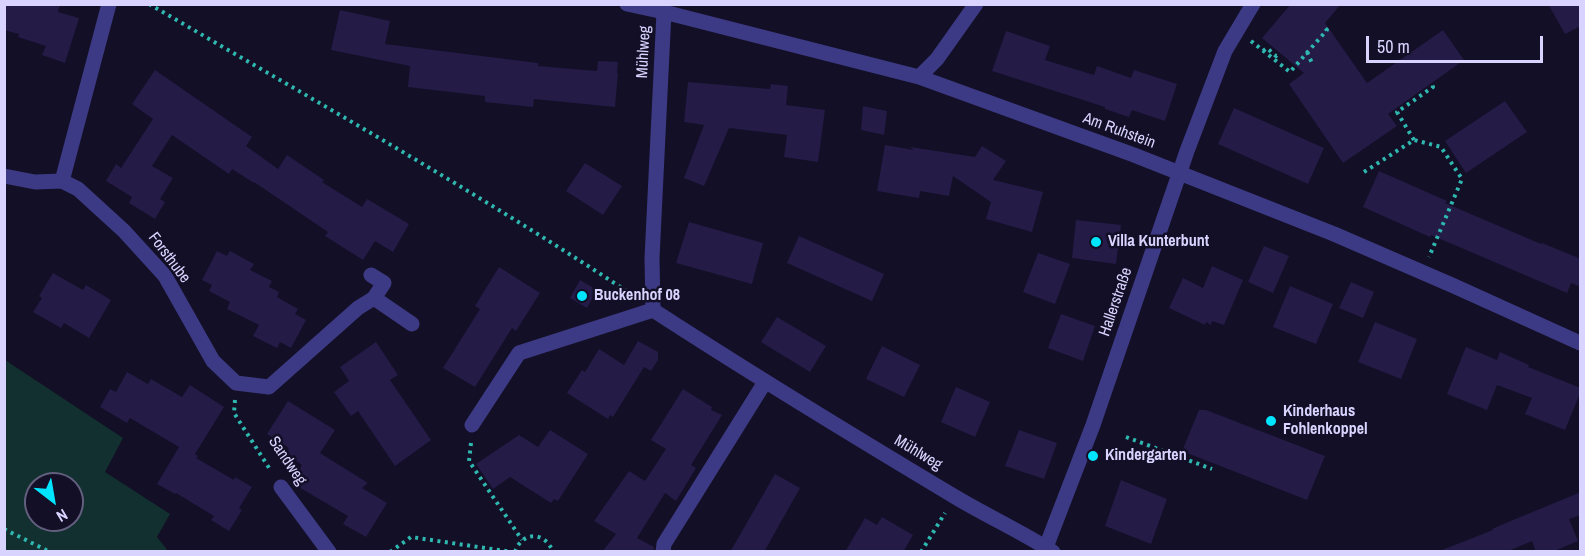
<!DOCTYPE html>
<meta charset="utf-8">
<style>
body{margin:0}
#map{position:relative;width:1585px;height:556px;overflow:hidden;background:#130f26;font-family:"Archivo Narrow",sans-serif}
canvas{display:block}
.frame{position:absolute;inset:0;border:6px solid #d9d4ff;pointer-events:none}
.north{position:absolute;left:24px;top:472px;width:60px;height:60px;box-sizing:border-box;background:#130f26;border:2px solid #625e7d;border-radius:50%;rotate:149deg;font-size:16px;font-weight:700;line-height:24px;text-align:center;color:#d9d4ff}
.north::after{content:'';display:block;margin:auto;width:21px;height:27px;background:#00e5ff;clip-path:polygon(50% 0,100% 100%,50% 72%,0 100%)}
.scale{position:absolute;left:1366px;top:36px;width:177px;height:27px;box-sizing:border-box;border:3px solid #d9d4ff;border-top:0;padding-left:8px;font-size:18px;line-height:21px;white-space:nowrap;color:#d9d4ff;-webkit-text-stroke:4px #130f26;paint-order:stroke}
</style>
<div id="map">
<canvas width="1585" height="556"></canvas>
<div class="frame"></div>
<div class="north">N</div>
<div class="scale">50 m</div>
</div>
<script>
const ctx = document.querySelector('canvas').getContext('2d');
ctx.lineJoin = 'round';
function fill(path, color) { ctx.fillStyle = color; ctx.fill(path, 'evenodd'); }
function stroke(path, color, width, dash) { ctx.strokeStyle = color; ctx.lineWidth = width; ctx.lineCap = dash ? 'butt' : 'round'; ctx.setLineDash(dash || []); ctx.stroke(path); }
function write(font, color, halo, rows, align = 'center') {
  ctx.font = font + ' "Archivo Narrow",sans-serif'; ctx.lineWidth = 5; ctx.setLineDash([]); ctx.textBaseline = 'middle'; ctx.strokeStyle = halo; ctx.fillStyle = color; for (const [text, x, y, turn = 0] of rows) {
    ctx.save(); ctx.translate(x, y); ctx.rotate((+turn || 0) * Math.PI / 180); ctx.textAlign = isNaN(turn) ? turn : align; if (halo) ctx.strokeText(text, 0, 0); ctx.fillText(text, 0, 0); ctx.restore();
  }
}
fill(new Path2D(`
 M5 360 123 438 105 472 170 514 157 537 168 551H5ZM36 484H72V520H36Z`), '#12302f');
fill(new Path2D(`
 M4 4H60L58 12 79 18 65 63 42 55 46 46 18 37 19 34 4 30Z
 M1291 4H1341L1325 23 1367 83 1443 30 1464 60 1388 114 1397 126 1343 163 1289 84 1304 73 1262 38Z
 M1548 4H1581V26L1565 34Z
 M340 10 390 21 385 44 538 63V66L597 71 598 61 618 62 617 73H618L615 107 534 99 533 107 485 102V96L408 87 410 66 331 50Z
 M1006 31 1050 46 1045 60 1094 75 1097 66 1131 78 1134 70 1177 84 1165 121 1132 110 1129 117 1105 109V107L992 71Z
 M155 70 252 137 246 146 278 169 287 155 324 180 322 182 362 207 367 199 409 224 393 252 375 241 363 260 325 236 328 232 254 182V183L232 169 229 174 172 135 152 166 173 178 160 199 165 202 155 219 129 203 132 197 106 181 116 164 121 168 153 119 132 104Z
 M688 82 770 89 771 84 788 86 786 105 825 110 818 162 784 157 787 135 729 128 704 186 684 178 704 125 684 122Z
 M1505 101 1527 132 1466 173 1445 141Z
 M863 106 887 111 884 135 861 130Z
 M1234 108 1324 148 1308 184 1218 144Z
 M885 145 914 150 910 147 975 157 982 146 1006 161 993 180 1043 192 1032 232 986 219 991 202 953 176 949 196 920 191 919 198 877 191Z
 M585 163 622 186 603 215 566 191Z
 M1379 171 1447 201 1445 203 1541 244 1542 243 1581 259V287L1571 283 1567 293 1431 235 1430 237 1363 207Z
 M1076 220 1121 225 1116 264 1072 258Z
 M689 222 763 243 752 284 676 263Z
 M799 236 884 274 872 301 787 263Z
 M1264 246 1289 256 1273 293 1248 282Z
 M217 251 227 256 230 251 254 264 250 270 272 281 269 287 279 292 277 297 298 309 295 314 306 320 291 348 280 342 277 348 253 336 259 325 227 309 230 302 209 291 212 285 202 280Z
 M1038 253 1070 264 1055 304 1023 292Z
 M1212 266 1243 280 1224 325 1212 321 1211 325 1206 322 1205 325 1169 308 1183 278 1203 288Z
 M499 267 540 293 516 331 512 328 475 387 443 368 480 309 475 306Z
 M53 273 83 290 86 285 111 300 89 338 64 323 61 328 33 312 42 298 39 296Z
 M580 280 597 290 587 308 570 298Z
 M1351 282 1374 292 1363 318 1339 308Z
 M1290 286 1333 304 1316 344 1273 327Z
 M1061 314 1095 326 1083 361 1048 348Z
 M777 317 826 346 810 372 761 342Z
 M1375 322 1417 339 1401 379 1358 362Z
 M638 341 658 352V360L651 371 644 367 613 417 610 415 608 419 567 393 582 370 585 372 599 349 624 365Z
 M376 342 398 375 390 380 431 440 395 466 358 411 351 416 334 392 349 381 340 367Z
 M882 346 920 365 904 397 866 379Z
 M1466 347 1497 360 1500 352 1529 365 1528 367 1581 388V391L1565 430 1525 414 1532 398 1497 385 1487 410 1447 394Z
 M127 372 148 384 151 379 182 397 190 385 224 407 195 454 198 456 196 458 234 480 235 477 252 487 239 508 242 510 229 531 211 520 214 516 176 493 175 494 157 484 179 447 130 418 127 423 100 407 110 389 116 392Z
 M956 387 990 402 975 437 941 422Z
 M683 389 712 407 711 410 722 415 691 465 696 468 676 501 665 493 637 538 654 547 653 552H602L616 534 594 521 629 471 645 481 666 449 651 440Z
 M288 401 335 430 320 453 368 483 362 488 387 503 366 537 343 524 348 516 292 483 302 465 285 454 289 448 267 434Z
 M1199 410H1206L1325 456 1307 500 1182 451Z
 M550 430 588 454 558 501 554 499 551 503 510 477 493 489 476 464 519 435 538 447Z
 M1019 430 1057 443 1044 479 1005 466Z
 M775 474 800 488 764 552H730Z
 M1121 480 1167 499 1151 544 1105 526Z
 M1581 492V515L1569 519 1578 541 1552 552H1536L1532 541 1506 552H1442V550L1493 530 1492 529 1513 520Z
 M882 517 913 535 903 552H845L865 518 877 525Z`), '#241b47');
stroke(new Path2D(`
 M149 4C312 99 477 192 634 296
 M1251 41 1290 72 1327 30 1323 26
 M1263 51 1267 48 1276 56 1278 54
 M1307 52 1312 63
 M1414 140 1397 112 1433 87 1431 83
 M1364 172 1414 140 1441 147 1462 179 1429 257
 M235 400 234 413 271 471
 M1126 437 1212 469
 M471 443 469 461 522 540
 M4 529 50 552
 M390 552 411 537 512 552
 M515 552C522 531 545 531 553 552
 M921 552 945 513`), '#2fb8b0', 4, [3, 4.5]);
stroke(new Path2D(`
 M627 4 664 12 919 77 1134 155 1334 234 1454 286 1580 343
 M663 4 664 12 652 258 653 310C753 375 855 437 957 498 989 517 1022 532 1053 552
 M919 77 937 59 976 4
 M4 176 35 182 62 181 78 189 124 231 165 276 213 361 236 383 269 387 358 308 374 298 384 283 371 275
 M62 181 109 4
 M374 298 412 324
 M472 425 519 353 653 310
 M281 487 329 552
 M1046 547 1093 425 1187 151 1225 51 1253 4
 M663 552 664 544 765 382`), '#3d3a85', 15);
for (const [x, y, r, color] of [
 [1096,242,6,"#00e5ff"],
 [582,296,6,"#00e5ff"],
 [1271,421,6,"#00e5ff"],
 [1093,456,6,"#00e5ff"]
]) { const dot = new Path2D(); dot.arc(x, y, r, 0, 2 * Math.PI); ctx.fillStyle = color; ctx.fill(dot); stroke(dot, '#130f26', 2); }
write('16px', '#d9d4ff', '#130f26', [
 ["Mühlweg",644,52,-87],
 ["Am Ruhstein",1119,131,20],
 ["Forsthube",169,258,53],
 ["Hallerstraße",1116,302,-71],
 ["Mühlweg",918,453,31],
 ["Sandweg",287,461,56]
]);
write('bold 16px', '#d9d4ff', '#130f26', [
 ["Villa Kunterbunt",1108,242],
 ["Buckenhof 08",594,296],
 ["Kinderhaus",1283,412],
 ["Fohlenkoppel",1283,430],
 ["Kindergarten",1105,456]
], 'left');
</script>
